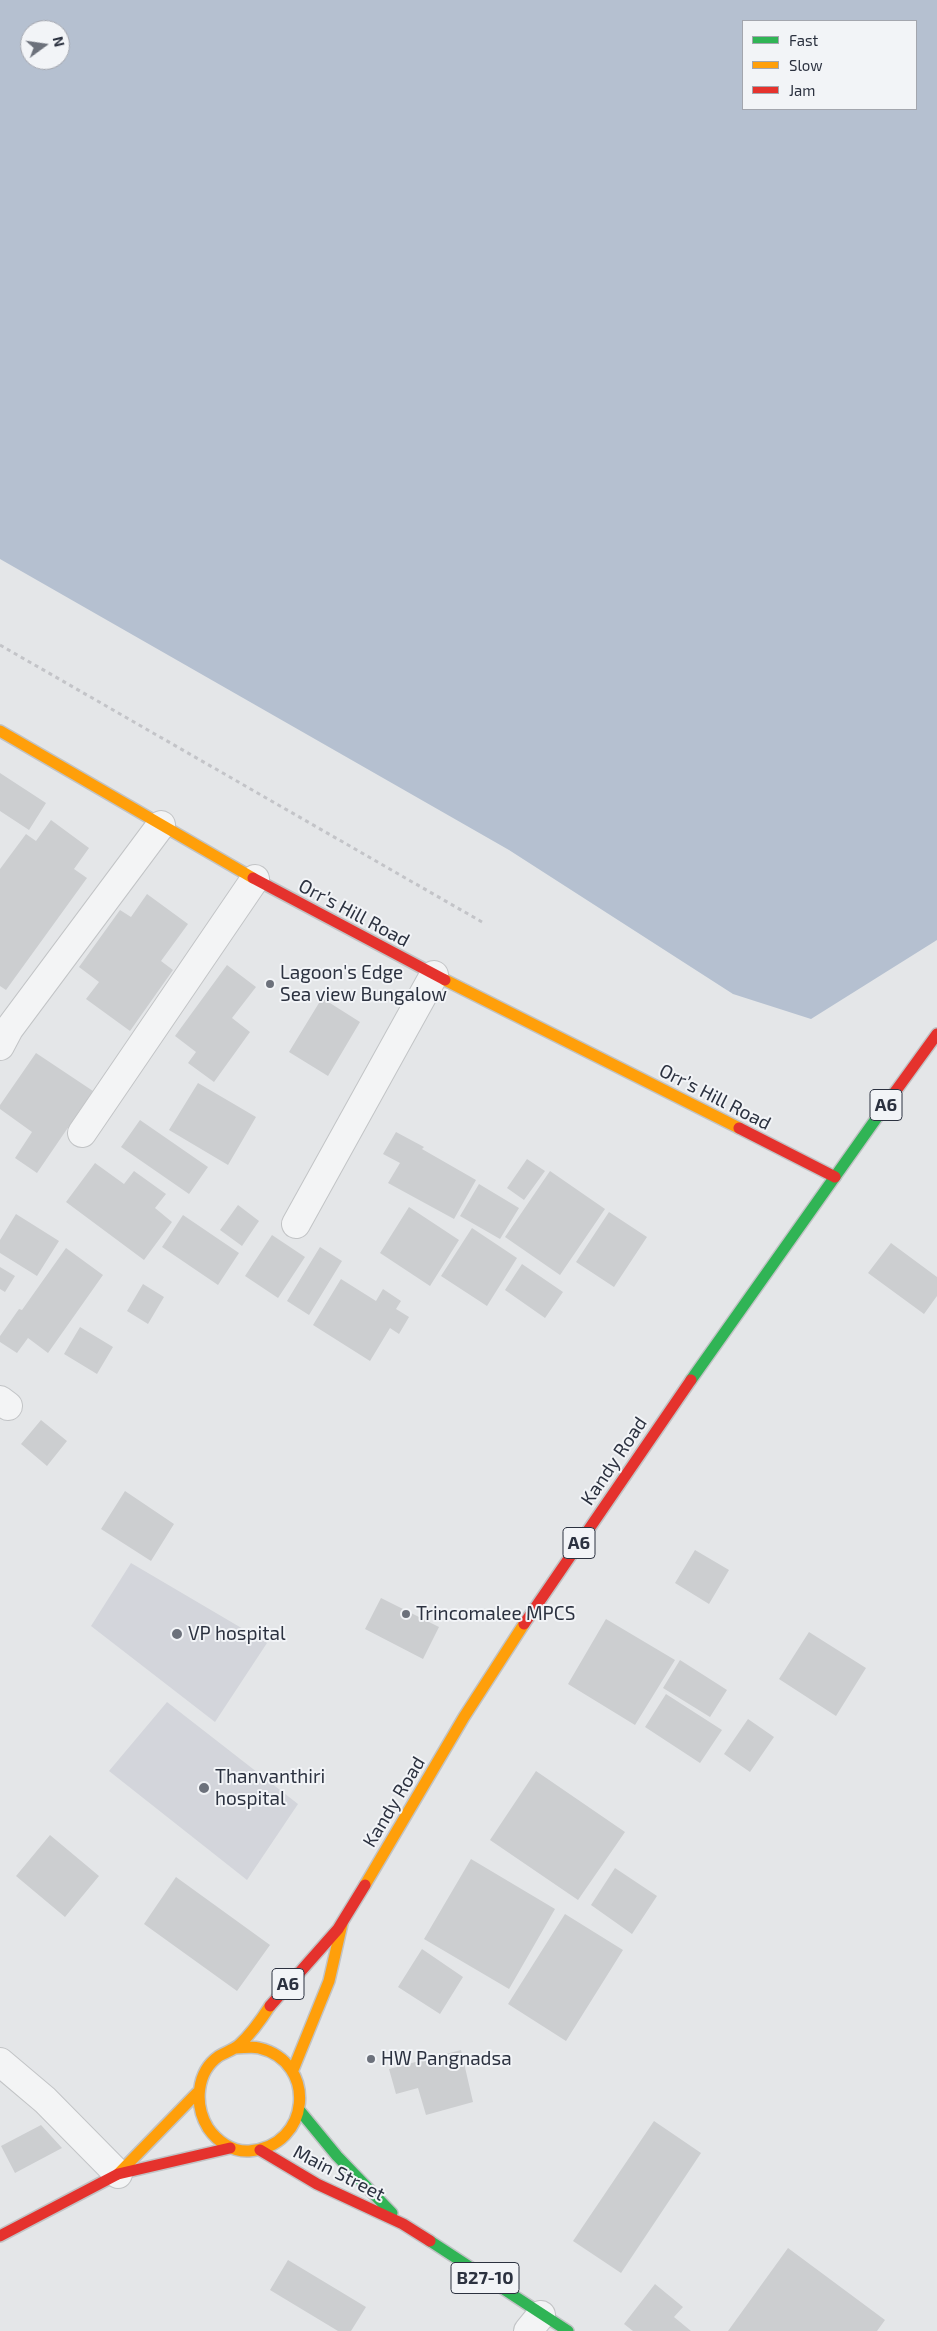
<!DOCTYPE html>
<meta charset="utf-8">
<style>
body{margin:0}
#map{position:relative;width:937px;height:2331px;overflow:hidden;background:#e4e6e8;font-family:"Exo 2",sans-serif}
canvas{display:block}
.legend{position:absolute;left:742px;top:20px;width:175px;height:90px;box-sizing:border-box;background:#f2f4f7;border:1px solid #a3a6ae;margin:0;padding:6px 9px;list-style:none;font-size:15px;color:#2c3240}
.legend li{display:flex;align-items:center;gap:10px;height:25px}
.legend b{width:25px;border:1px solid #a3a6ae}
.north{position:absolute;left:20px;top:20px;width:50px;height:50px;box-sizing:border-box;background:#f2f4f7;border:1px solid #a3a6ae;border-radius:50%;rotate:76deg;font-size:14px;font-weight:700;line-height:20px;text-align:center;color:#2c3240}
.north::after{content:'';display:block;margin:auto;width:18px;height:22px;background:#6c717b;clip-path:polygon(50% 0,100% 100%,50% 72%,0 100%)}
</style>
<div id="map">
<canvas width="937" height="2331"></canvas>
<ul class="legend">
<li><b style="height:6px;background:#30b455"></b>Fast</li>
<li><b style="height:6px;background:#ff9f0a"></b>Slow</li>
<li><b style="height:6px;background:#e5322d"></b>Jam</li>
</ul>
<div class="north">N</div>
</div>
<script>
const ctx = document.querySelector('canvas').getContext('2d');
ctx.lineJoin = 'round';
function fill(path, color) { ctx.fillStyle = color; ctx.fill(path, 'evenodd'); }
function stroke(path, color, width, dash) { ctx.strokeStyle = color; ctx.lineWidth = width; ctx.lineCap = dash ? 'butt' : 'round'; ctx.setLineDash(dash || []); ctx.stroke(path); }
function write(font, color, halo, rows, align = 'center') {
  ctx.font = font + ' "Exo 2",sans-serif'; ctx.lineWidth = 4; ctx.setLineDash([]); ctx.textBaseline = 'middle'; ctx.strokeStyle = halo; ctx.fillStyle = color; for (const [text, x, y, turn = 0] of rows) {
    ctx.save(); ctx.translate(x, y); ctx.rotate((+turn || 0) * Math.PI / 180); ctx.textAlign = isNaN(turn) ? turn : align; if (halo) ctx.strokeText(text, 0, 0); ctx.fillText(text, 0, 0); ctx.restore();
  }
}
fill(new Path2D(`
 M131 1563 267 1643 215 1722 91 1626Z
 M167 1702 298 1804 247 1880 109 1771Z`), '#d3d5db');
fill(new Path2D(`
 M0 0H937V940L811 1019 733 994 509 850 0 559ZM743 21H916V109H743ZM30 30H60V60H30Z`), '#b5c0d0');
fill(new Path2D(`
 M0 773 46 803 29 830 0 811Z
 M51 820 89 848 74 869 87 878 6 990 0 986V869L26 834 36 841Z
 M147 894 188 924 161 961 173 970 130 1031 86 999 99 982 79 967 120 910 131 917Z
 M227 965 256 987 232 1018 250 1032 214 1082 188 1063 196 1052 175 1036Z
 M322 998 360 1022 328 1076 289 1052Z
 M36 1053 93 1091 37 1173 15 1158 32 1132 0 1109V1105Z
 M198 1083 256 1117 228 1165 169 1130Z
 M140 1120 208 1167 189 1194 121 1147Z
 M396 1132 424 1147 422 1149 476 1180 454 1219 388 1183 400 1163 383 1154Z
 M527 1159 545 1171 524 1200 507 1188Z
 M95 1163 124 1184 134 1171 166 1194 155 1208 172 1222 144 1260 66 1202Z
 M550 1171 605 1209 560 1275 505 1237Z
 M479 1184 519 1208 500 1239 460 1216Z
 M238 1205 259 1221 242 1246 220 1230Z
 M409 1207 459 1240 430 1286 380 1253Z
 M609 1212 647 1237 614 1287 576 1262Z
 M16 1214 59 1241 37 1276 0 1253V1240Z
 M183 1215 239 1253 218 1285 162 1247Z
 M472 1228 517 1258 487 1306 441 1276Z
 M272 1235 305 1257 278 1298 245 1276Z
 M891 1243 937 1277V1296L924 1314 868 1273Z
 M320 1247 342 1261 309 1315 287 1301Z
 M66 1248 103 1275 48 1353 28 1338 17 1353 0 1342V1336L19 1309 22 1310Z
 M522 1264 563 1292 545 1318 505 1290Z
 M0 1267 15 1276 5 1292 0 1289Z
 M341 1279 376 1301 383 1289 401 1301 396 1309 409 1317 399 1334 390 1328 370 1361 313 1325Z
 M143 1284 164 1297 148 1324 127 1311Z
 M80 1327 113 1347 97 1374 64 1354Z
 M41 1420 67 1441 47 1466 21 1444Z
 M125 1491 174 1524 151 1561 101 1529Z
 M695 1550 729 1570 709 1604 675 1583Z
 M381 1598 439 1627 423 1659 365 1629Z
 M606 1619 675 1660 635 1725 568 1684Z
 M809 1632 866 1668 836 1716 779 1679Z
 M680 1660 727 1690 710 1717 663 1688Z
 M666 1694 722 1730 700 1763 645 1727Z
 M748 1719 774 1737 750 1772 724 1754Z
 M536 1771 625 1832 578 1900 490 1840Z
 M50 1835 99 1876 65 1917 16 1876Z
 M471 1859 555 1909 509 1989 424 1939Z
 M615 1868 657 1896 632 1934 591 1905Z
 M176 1877 270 1945 237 1991 144 1924Z
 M565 1914 623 1950 566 2041 508 2004Z
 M422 1949 463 1977 440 2014 398 1987Z
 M461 2050 473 2102 426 2115 418 2088 396 2094 389 2069Z
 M654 2121 701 2153 621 2273 573 2241Z
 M41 2125 62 2148 15 2173 1 2146Z
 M788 2248 885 2320 877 2331H728Z
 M288 2260 366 2307 351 2331H338L270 2290Z
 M655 2284 683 2307 674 2317 691 2331H633L624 2324Z`), '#ccced0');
const street = new Path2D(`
 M0 1046 9 1029 161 825
 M82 1133 255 879
 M296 1224 434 975
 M0 1400 8 1406
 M0 2062 45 2100 118 2174
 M528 2331 541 2315`);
const fast = new Path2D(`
 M691 1380 895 1092
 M300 2111 337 2156 392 2213
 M430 2241 568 2331`);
const slow = new Path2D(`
 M0 731 253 878
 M445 980 739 1128
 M365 1885 464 1717 524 1624
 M236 2048C243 2048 252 2046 259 2048 318 2062 311 2147 249 2151 232 2152 217 2141 208 2128 194 2105 196 2072 219 2056 226 2052 233 2050 239 2045 251 2034 261 2020 270 2006
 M293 2070 329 1981 342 1924
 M118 2174 197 2093`);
const jam = new Path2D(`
 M253 878 445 980
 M895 1092 937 1034
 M739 1128 835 1177
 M524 1624 691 1380
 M270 2006 338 1929 365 1885
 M260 2150 317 2184 403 2224 430 2241
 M0 2236 118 2174 230 2148`);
stroke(street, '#c2c4c6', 30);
stroke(fast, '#c1c3c5', 14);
stroke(slow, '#c1c3c5', 14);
stroke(jam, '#c1c3c5', 14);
stroke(new Path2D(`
 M0 645 482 922`), '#c3c4c8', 3, [4, 4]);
stroke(street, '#f3f4f5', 28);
stroke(fast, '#30b455', 11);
stroke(slow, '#ff9f0a', 11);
stroke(jam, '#e5322d', 11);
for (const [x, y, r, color] of [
 [270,984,5,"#6c717b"],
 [406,1614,5,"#6c717b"],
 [177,1634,6,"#6c717b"],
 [204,1788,6,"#6c717b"],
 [371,2059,5,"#6c717b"]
]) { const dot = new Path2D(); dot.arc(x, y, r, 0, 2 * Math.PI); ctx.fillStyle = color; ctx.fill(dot); stroke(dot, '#f2f4f7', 2); }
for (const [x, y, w] of [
 [886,1105,32],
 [579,1543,32],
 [288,1984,32],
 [485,2278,68]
]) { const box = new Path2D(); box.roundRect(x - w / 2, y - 15.5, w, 31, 4); ctx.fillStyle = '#f2f4f7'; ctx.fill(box); stroke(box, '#2c3240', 1); }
write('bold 18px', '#2c3240', null, [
 ["A6",886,1105],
 ["A6",579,1543],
 ["A6",288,1984],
 ["B27-10",485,2278]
]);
write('19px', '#2c3240', '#f2f4f7', [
 ["Orr’s Hill Road",354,913,28],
 ["Orr’s Hill Road",715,1097,27],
 ["Kandy Road",614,1461,-56],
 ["Kandy Road",394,1802,-59],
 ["Main Street",339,2173,27]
]);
write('19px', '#2c3240', '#f2f4f7', [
 ["Lagoon's Edge",280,973],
 ["Sea view Bungalow",280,995],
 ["Trincomalee MPCS",416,1614],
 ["VP hospital",188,1634],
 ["Thanvanthiri",215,1777],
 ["hospital",215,1799],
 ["HW Pangnadsa",381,2059]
], 'left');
</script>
